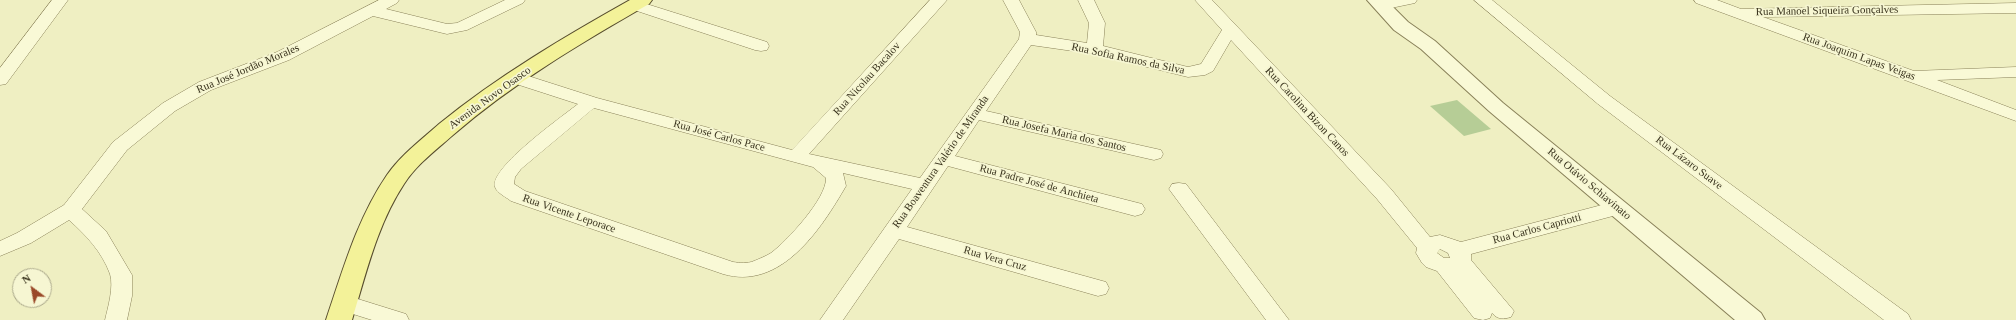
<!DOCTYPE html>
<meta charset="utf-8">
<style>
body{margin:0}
#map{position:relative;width:2016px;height:320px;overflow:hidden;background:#efefc2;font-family:Georgia,serif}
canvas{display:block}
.north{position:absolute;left:12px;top:268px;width:40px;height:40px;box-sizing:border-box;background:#f6f6d2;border:1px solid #aaa88a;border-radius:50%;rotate:328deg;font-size:11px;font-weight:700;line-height:16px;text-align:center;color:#39331d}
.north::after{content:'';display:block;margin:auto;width:14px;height:18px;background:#9a4928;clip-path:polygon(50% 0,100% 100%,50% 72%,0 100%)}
</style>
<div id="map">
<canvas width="2016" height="320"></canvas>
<div class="north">N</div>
</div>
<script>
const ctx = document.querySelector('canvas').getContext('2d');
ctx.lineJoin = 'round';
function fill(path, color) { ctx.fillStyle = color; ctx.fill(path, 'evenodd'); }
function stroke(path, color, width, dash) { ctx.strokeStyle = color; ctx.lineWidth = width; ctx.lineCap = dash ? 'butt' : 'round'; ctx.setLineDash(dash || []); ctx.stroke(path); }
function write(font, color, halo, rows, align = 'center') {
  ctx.font = font + ' Georgia,serif'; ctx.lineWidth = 3.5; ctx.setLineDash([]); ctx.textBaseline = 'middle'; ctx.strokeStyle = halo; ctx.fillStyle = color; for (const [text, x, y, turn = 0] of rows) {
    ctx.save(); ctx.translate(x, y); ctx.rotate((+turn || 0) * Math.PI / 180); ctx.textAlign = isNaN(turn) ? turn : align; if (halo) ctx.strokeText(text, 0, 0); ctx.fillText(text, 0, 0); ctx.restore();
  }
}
fill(new Path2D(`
 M1457 100 1491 129 1464 136 1430 106Z`), '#b6cd96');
const minor = new Path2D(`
 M52 0H68L6 84 0 85V68Z
 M379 0H399L397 3 386 9 447 24 457 23 505 0H525L523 3 467 30 447 34 373 16 289 60 211 90 175 111 127 150 82 209 106 231 132 275V296L127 320H105C108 307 114 287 110 274 102 252 86 235 69 220L31 243 0 256V241L17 233 64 205 113 142 163 103 199 82 277 52Z
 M634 0 767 42 769 46 767 50 761 51 755 50 628 8 626 5 628 2Z
 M930 0H947L809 154 920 178 1019 39 1020 32 1003 0H1019L1036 32V35L1087 43 1089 23 1078 0H1094L1105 23 1103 46 1188 67 1201 64 1222 30 1195 0H1212L1391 189 1430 237 1440 235 1461 242 1617 201 1624 203 1627 208 1624 213 1471 254V260L1514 311 1511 317C1504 319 1498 320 1492 313L1490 318 1483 320 1474 318 1437 271 1426 267 1422 263 1416 253 1417 248 1377 199 1231 40 1213 71 1205 75 1188 77 1094 54 1031 45 986 111 1161 150 1163 154 1161 158 1154 160 979 120 955 156 1142 204 1145 209 1142 214 1135 216 948 166 907 227 1106 282 1109 288 1106 294 1098 296 899 239 843 320H820L912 189 843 173 846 186C821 229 781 291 723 274L511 201C506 197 497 193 495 187 489 168 563 116 578 104L510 82 507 78 510 74 516 73 522 74 597 98 792 150ZM594 108 813 167 826 178C827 198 787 241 771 253 766 256 759 259 754 261 747 264 740 263 733 262L525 191 514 184 515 177 521 169ZM1440 249 1448 253 1450 258H1444L1437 253Z
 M1385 0H1417L1415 3 1391 8 1385 6 1383 3Z
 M1474 0H1492L1610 96 1908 314 1911 320H1884L1598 104Z
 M1694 0H1717L1741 9 2016 3V13L1763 17 1914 71 2016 67V77L1937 80 2016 110V121L1696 3Z
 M1179 183 1186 184 1289 320H1266L1169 189 1172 184Z
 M345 295 406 314 409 320H372L337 309 334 303 337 297Z`);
const tertiary = new Path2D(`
 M1367 0H1386L1408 22 1435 41 1503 103 1761 313 1765 320H1735L1489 111 1421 49 1394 30Z`);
const primary = new Path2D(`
 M630 0H652L649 4C581 43 513 83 453 135 436 150 416 165 404 184 377 225 366 274 352 320H326C343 270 357 219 387 175 401 155 421 140 439 124 498 76 564 37 630 0Z`);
stroke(minor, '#898159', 1);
stroke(tertiary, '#898159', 2);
stroke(primary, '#574d2d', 2);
fill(minor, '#f9f9d6');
fill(tertiary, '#f9f9d6');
fill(primary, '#f3f299');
write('11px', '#39331d', '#f6f6d2', [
 ["Rua Manoel Siqueira Gonçalves",1827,11,-1],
 ["Rua Joaquim Lapas Veigas",1859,57,20],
 ["Rua Sofia Ramos da Silva",1128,59,12],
 ["Rua José Jordão Morales",248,69,-23],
 ["Rua Nicolau Bacalov",867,79,-48],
 ["Avenida Novo Osasco",490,98,-36],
 ["Rua Carolina Bizon Canos",1307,112,47],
 ["Rua Josefa Maria dos Santos",1064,134,13],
 ["Rua José Carlos Pace",719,136,15],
 ["Rua Boaventura Valério de Miranda",941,162,-55],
 ["Rua Lázaro Suave",1689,163,37],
 ["Rua Padre José de Anchieta",1039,184,15],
 ["Rua Otávio Schiavinato",1589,184,40],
 ["Rua Vicente Leporace",569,214,19],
 ["Rua Carlos Capriotti",1537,229,-15],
 ["Rua Vera Cruz",995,259,16]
]);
</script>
